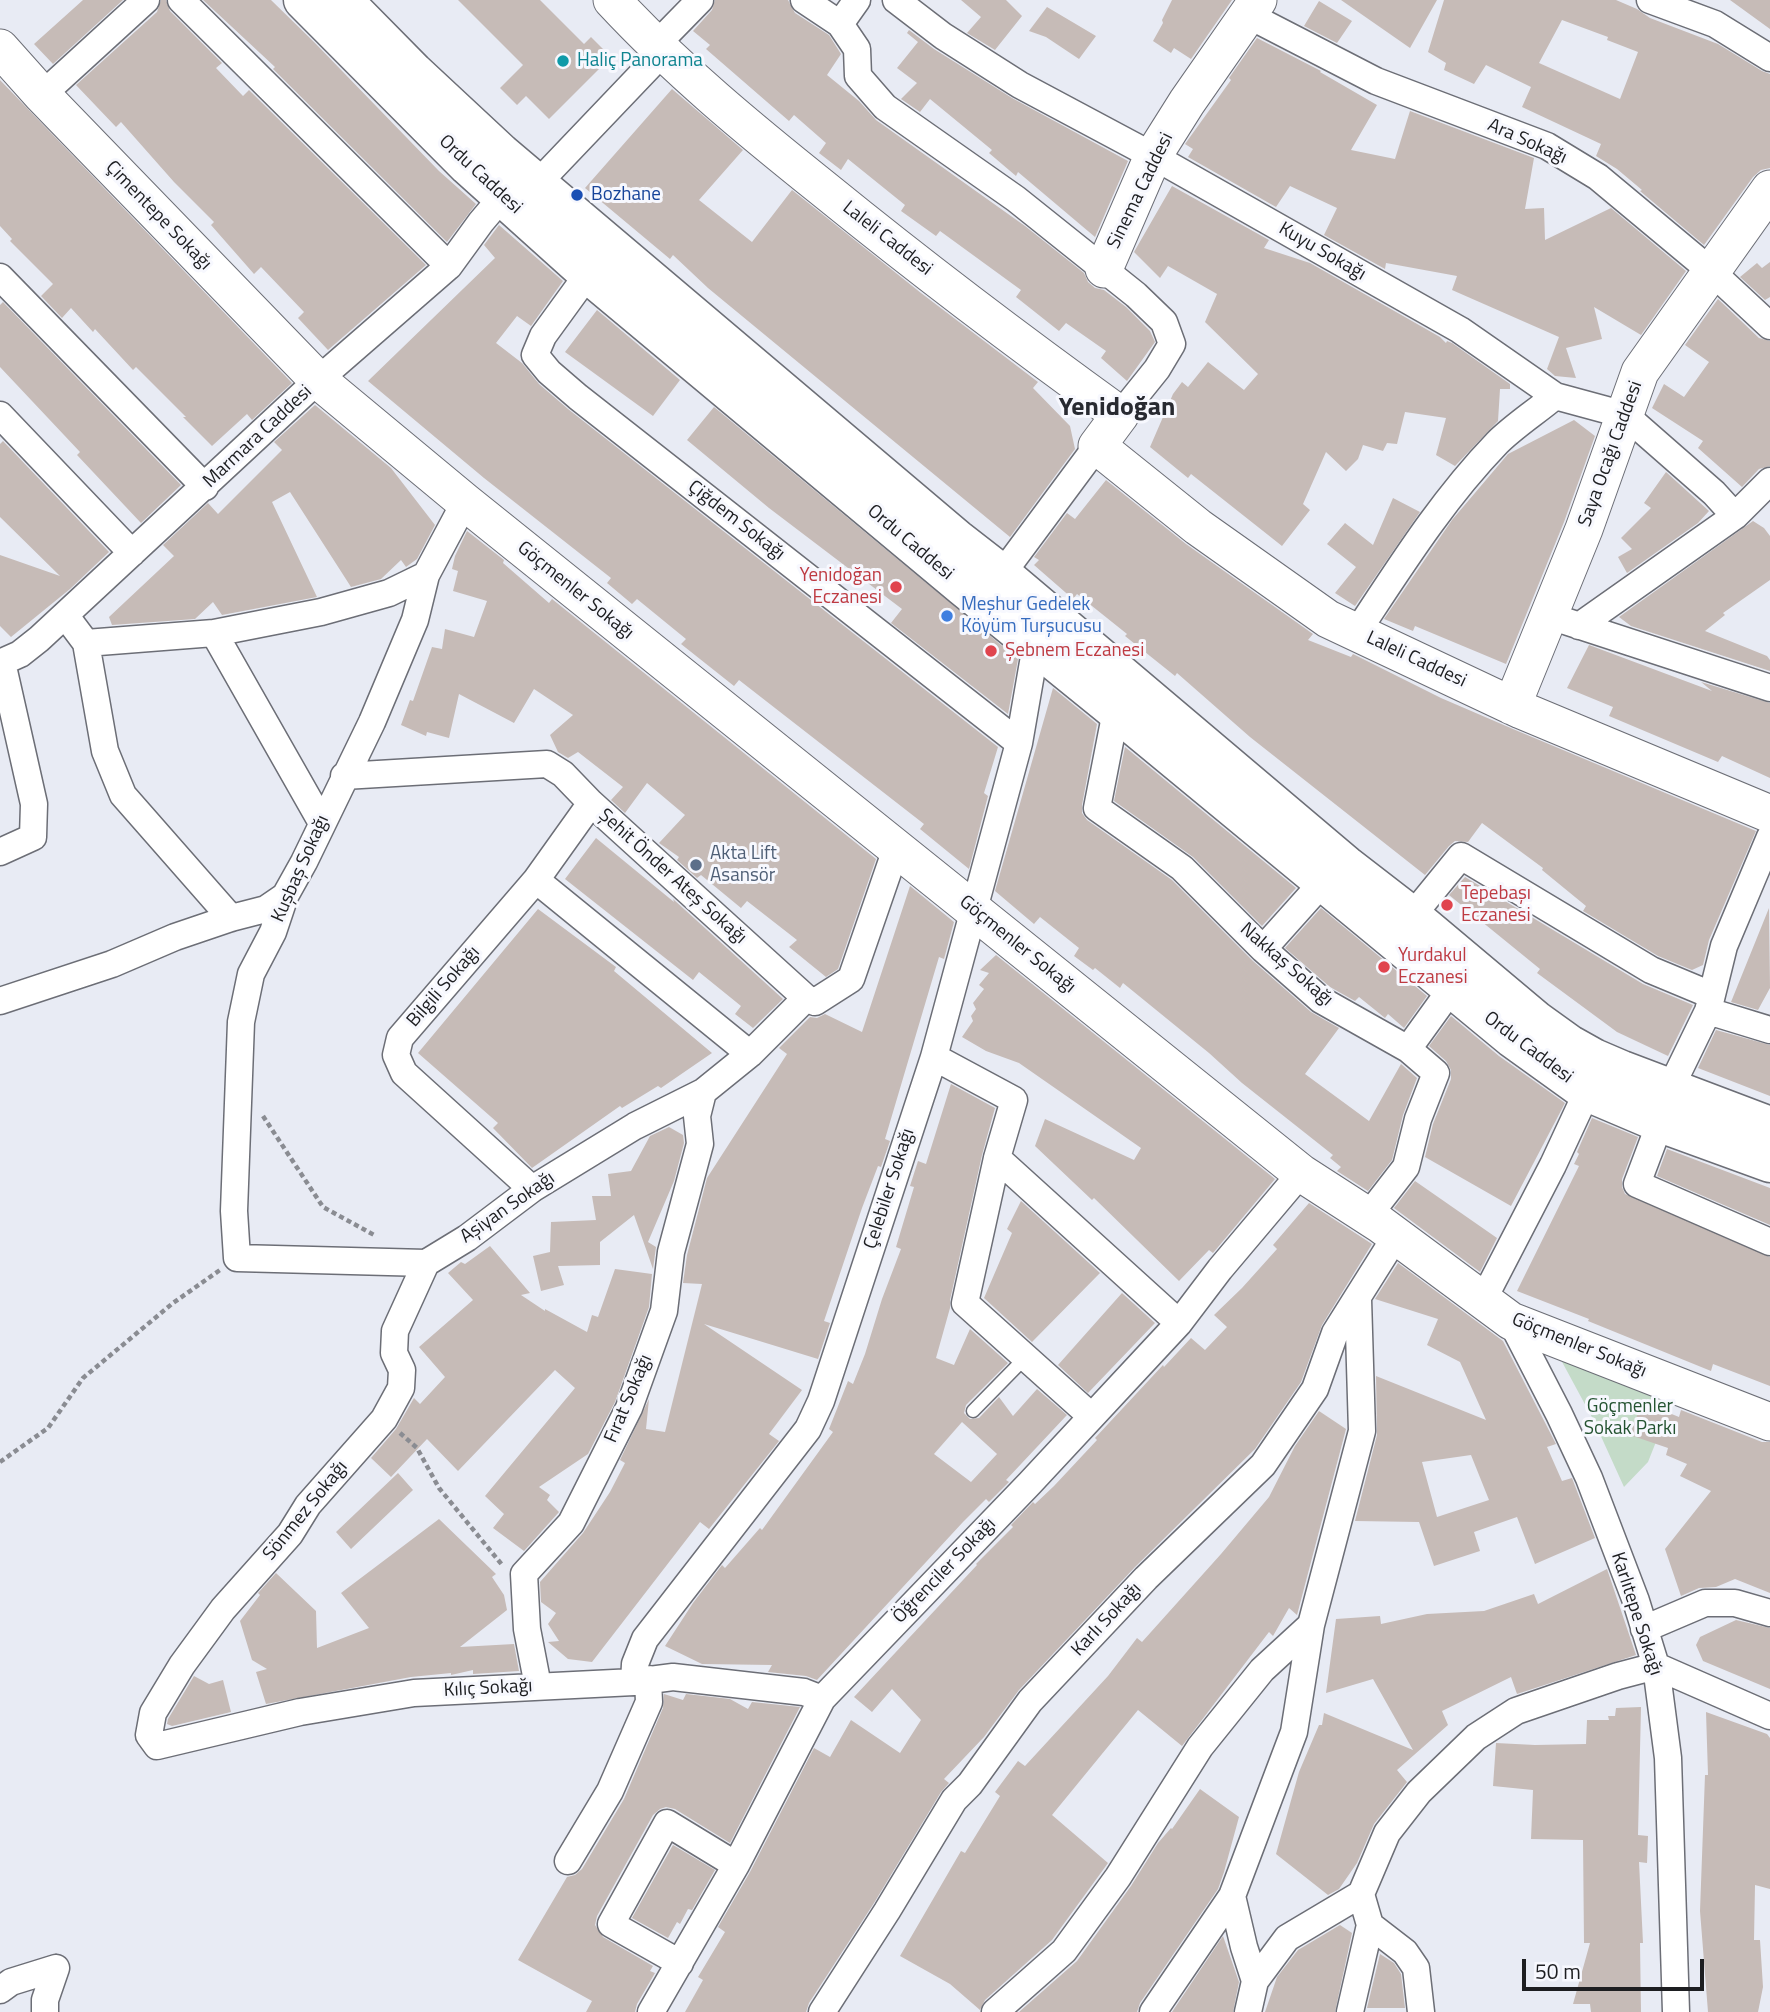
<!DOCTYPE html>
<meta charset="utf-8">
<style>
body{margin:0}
#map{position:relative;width:1770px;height:2012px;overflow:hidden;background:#e8ebf4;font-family:"Titillium Web",sans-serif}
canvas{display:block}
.scale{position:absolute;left:1522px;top:1959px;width:182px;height:32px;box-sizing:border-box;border:4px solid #1d1e21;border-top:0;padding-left:9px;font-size:21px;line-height:24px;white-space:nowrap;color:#1d1e21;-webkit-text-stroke:5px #f7f8fe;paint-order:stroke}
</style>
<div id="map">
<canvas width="1770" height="2012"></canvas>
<div class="scale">50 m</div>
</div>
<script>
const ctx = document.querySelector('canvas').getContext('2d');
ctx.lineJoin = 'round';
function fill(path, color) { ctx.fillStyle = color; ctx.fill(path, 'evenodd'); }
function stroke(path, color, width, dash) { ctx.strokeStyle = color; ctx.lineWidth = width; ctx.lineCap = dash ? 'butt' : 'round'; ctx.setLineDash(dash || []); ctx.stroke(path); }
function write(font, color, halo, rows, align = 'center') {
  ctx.font = font + ' "Titillium Web",sans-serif'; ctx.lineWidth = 6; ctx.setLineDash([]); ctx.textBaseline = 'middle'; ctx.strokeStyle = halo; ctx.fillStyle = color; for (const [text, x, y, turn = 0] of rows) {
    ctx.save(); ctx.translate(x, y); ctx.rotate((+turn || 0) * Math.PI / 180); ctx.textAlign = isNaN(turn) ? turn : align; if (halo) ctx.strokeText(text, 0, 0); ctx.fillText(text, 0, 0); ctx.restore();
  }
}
fill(new Path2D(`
 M1554 1347 1673 1399 1648 1462 1624 1487 1594 1421Z`), '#c4dbc8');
fill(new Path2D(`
 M83 0H123L53 64 34 44Z
 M161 0H166L170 11 222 63 216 68 243 96 249 90 426 265 328 350 298 318 304 312 261 267 254 274 211 225 214 222 174 182 121 122 116 127 76 85 157 12Z
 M203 0H271L314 42 439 171 476 204 447 242 273 69 275 67Z
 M458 0H540L584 44 591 37 611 57 549 119 526 96 517 105 500 88 523 65Z
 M715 0H788L795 13 829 35 841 54 827 75 859 101 876 120 1025 226 1084 273 1088 282 1095 288 1104 290 1126 307 1150 331 1155 342 1127 381 1101 358 1106 351 1066 323 1059 331 1016 297 1021 290 940 231 936 236 901 211 905 205 848 159 841 170 819 153 826 143 794 115 789 121 706 49 710 45 693 31 712 10Z
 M961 0H1006L1022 16 995 50 967 33 981 17Z
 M1172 0H1232L1191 59 1174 48 1171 53 1153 41 1163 23 1162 20Z
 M1341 0H1437L1410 48Z
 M1444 0H1616L1637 9 1650 18 1718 44 1762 71 1770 74V168L1761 170 1753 177 1704 245 1640 191 1642 190 1617 169 1596 156 1601 144 1522 107 1531 87 1486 65 1474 84 1444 70 1446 63 1428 52ZM1562 20 1608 37 1607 40 1638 52 1620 99 1539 63Z
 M1730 0H1770V29Z
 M1319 1 1352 21 1337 43 1304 26Z
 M1047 7 1096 36 1079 59 1046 37 1029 31Z
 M909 30 934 49 1012 98 1128 161 1095 237 1018 172 1016 176 989 153 992 150 930 99 920 112 901 99 917 83 897 68 918 42 907 33Z
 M1257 38 1321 71 1320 72 1377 105 1351 150 1395 159 1410 111 1534 158 1525 209 1544 208 1545 240 1611 208 1686 271 1641 335 1594 307 1602 339 1566 348 1576 378 1555 376 1547 369 1559 337 1452 290 1457 276 1386 263 1385 269 1324 235 1337 208 1290 186 1276 207 1188 157 1193 149 1185 144 1231 80 1229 78Z
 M0 80 292 383 252 420 247 414 212 446 183 417H186L136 367 133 370 95 329 93 332 71 308 62 318 41 296 53 284 10 241 12 239 0 226Z
 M672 89 743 150 699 200 752 242 792 190 921 293 1038 382 1033 388 1070 426 1075 449 1010 537 708 288 673 255 670 259 585 188Z
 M1172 186 1269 240 1264 248 1310 263 1440 337 1446 343 1447 341 1452 343 1510 384V389H1500L1498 421 1455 466 1436 455 1446 418 1405 412 1397 444 1387 443 1383 451 1363 445 1358 459 1346 471 1326 452 1303 504 1310 510 1282 546 1191 474 1188 478 1150 447 1173 394 1182 382 1188 387 1208 362 1244 390 1258 374 1205 322 1217 294 1168 266 1160 278 1134 252Z
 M499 225 563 281 531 326 517 316 496 343 522 363 539 384 568 409 998 747 984 793 988 796 969 869 920 829 924 824 739 680 734 686 681 644 686 639 637 599 632 604 607 583 611 578 484 478 368 381 495 258 484 245Z
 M1770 262V297L1765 300 1740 277 1757 263 1762 268Z
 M1718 299 1759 338 1770 341V466L1759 469 1742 487 1698 448 1703 441 1652 408 1664 384 1684 397 1709 362 1685 345Z
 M3 302 181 485 141 523 77 455 80 452 0 367V305Z
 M597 310 680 380 653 416 565 352Z
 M315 405 391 468 435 525 417 559 406 567 401 560 381 579 351 587 290 492 272 502 317 597 222 615 213 602 195 619 112 625 109 617 174 556 163 545 208 503 218 514 282 450 274 442Z
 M714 407 1018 659 1008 714 891 623 902 609 769 508 687 440Z
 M1574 420 1595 436 1564 522 1506 664 1415 626 1413 631 1384 619 1452 520 1508 454Z
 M3 441 109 552 70 589 11 637 0 626V555L60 576 0 517V444Z
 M1666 472 1709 511 1698 523 1627 573 1618 557 1632 549 1621 538 1651 508 1644 503Z
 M1106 480 1186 544 1313 634 1308 640 1351 657 1353 654 1441 698 1513 729 1756 831 1709 940 1703 965 1692 970 1658 956 1583 911 1586 906 1542 870 1543 868 1482 823 1468 842 1455 841 1449 846 1425 875 1250 737 1177 673 1175 676 1125 636 1127 634 1077 594 1073 599 1034 565 1039 560 1034 557 1067 513 1075 519Z
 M1393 498 1420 512 1355 606 1335 593 1356 567 1327 544 1345 523 1373 545Z
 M1753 521 1764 528 1770 536V580L1723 613 1725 615 1705 631 1767 656 1770 660V671L1631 626 1619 617Z
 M467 531 504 560 503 563 549 603 552 599 876 859 838 969 826 977 789 947 797 940 747 901 741 908 701 875 697 878 677 860 679 857 659 843 685 815 647 783 625 813 611 800 623 787 578 752 568 758 558 752 550 735 573 715 534 689 514 723 459 694 449 738 427 732 426 736 401 725 410 700 413 701 432 647 442 649 445 629 474 637 487 601 453 591 458 571 452 569 455 556Z
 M1589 645 1712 691 1701 682 1770 703V778L1722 756 1718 762 1609 716 1613 707 1567 688Z
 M1053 688 1097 724 1082 805V813L1087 820 1172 880 1253 961 1311 1012 1339 1028 1305 1074 1369 1121 1401 1064 1417 1078 1403 1115 1392 1160 1368 1191 1337 1171 1341 1167 1330 1158 1333 1155 1242 1083 1209 1053 1123 983 1120 988 1095 968 1093 970 1074 956 1079 948 1040 917 1034 924 995 891Z
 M1125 747 1296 888 1262 926 1193 857 1114 801Z
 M596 838 674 902 673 899 783 999 753 1028 735 1014 741 1006 699 972 693 980 565 879Z
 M1465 877 1643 984 1693 1005 1668 1056 1617 1032 1537 973 1540 969 1449 895Z
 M910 886 954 922 944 959 939 957 885 1139 890 1141 881 1167 878 1166 862 1208 824 1321 830 1323 818 1359 704 1324 802 1390 769 1434 779 1441 709 1529 700 1522 592 1662 568 1659 548 1642 559 1641 548 1624 556 1613 541 1602 540 1582 583 1533 610 1492 625 1463 620 1460 649 1399 646 1429 665 1432 702 1284 683 1283 687 1255 707 1178 787 1054 779 1048 810 1017 817 1018 825 1014 862 1032Z
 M1321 908 1427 996 1404 1028 1388 1014 1385 1018 1359 997 1355 1001 1330 987 1285 948Z
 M1769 908 1770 988 1758 1010 1731 1002Z
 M538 909 616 967 614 971 712 1053 661 1088 658 1086 622 1108 620 1106 532 1168 493 1128 498 1123 418 1053Z
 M996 955 1275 1179 1213 1253 1209 1250 1179 1281 1094 1198 1092 1200 1035 1146 1045 1119 1134 1160 1141 1148 1019 1063 986 1051 962 1037 973 1021 971 1016 976 1009 973 1003 984 989 979 985 989 973 980 970Z
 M1451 1016 1499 1056 1565 1103 1511 1206 1425 1157 1433 1124 1451 1079V1070L1446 1061 1429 1046Z
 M1716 1030 1770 1045V1096L1698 1068Z
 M951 1084 995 1108 982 1155 950 1300V1308L936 1358 954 1365 970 1329 1008 1363 966 1405 964 1413 970 1419 979 1418 999 1397 1013 1416 1037 1389 1067 1415 1006 1480 1009 1482 989 1502 986 1499 963 1522 817 1680 806 1676 768 1672 772 1665 702 1664 665 1646 693 1603 722 1565 725 1568 760 1528 762 1530 833 1432 829 1429 848 1381 853 1384 865 1354 882 1299 901 1249 896 1247 914 1187 910 1186 918 1161 926 1164ZM962 1422 997 1454 971 1482 934 1454Z
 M1592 1118 1638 1137 1622 1179V1187L1625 1194 1770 1257V1386L1713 1364 1711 1371 1588 1321 1589 1319 1517 1291 1579 1166 1574 1164 1579 1154 1577 1152Z
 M669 1127 683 1135 684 1143 674 1181 648 1242 656 1247 653 1269 634 1215 600 1242V1265L558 1266 564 1285 541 1291 533 1256 550 1252 551 1222 596 1220 592 1196H611L608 1174 631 1171 650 1136Z
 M1667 1149 1770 1188V1225L1657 1176Z
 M1415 1181 1497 1238 1480 1272 1394 1208Z
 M1021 1201 1100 1273 1032 1342 984 1298 1012 1233 1007 1229Z
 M1309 1203 1372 1244 1322 1325 1301 1382 1255 1449 1135 1567 1019 1690 984 1737 944 1779 949 1783 941 1792 874 1903 809 2003 806 2012H685L703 1980 698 1977 725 1932 718 1927 750 1872 814 1748 830 1757 851 1720 900 1753 921 1720 892 1689 872 1712 854 1697 977 1565 976 1564 1013 1527 1011 1525 1033 1502 1035 1504 1054 1486 1097 1440 1095 1438 1163 1365 1164 1367 1191 1338 1205 1350 1227 1327 1214 1315 1242 1288 1277 1249 1273 1245Z
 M490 1246 530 1293 521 1295 545 1311V1309L587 1332 592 1315 598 1317 615 1269 652 1274 649 1307 615 1402 588 1454 539 1487 550 1495 547 1500 559 1512 524 1551 493 1528 504 1514 485 1496 575 1388 555 1370 458 1471 427 1439 391 1477 371 1458 396 1429 414 1398 420 1404 445 1377 419 1347 473 1300 448 1273 461 1262 465 1264Z
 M1398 1263 1503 1341 1556 1444 1547 1447 1562 1481 1572 1478 1595 1538 1535 1564 1517 1517 1474 1532 1480 1551 1434 1566 1419 1522 1355 1521 1377 1435 1376 1376 1486 1420 1460 1362 1427 1345 1438 1319 1375 1299ZM1471 1455 1489 1500 1437 1517 1422 1462Z
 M1122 1293 1155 1323 1088 1393 1058 1365Z
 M1642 1402 1679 1417 1681 1410 1762 1442H1770V1593L1735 1579 1716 1587 1699 1588 1681 1596 1665 1549 1711 1491 1680 1476 1687 1464 1666 1455 1668 1448 1630 1435Z
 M1319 1411 1346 1429 1297 1615 1289 1608 1273 1636 1269 1632 1182 1746 1138 1710 1052 1815 1108 1863 1052 1940 985 2000 980 2010 950 1984 900 1956 961 1851 965 1853 1000 1796 995 1792 1018 1761 1025 1766 1108 1676 1137 1638 1142 1642 1221 1554 1269 1497 1295 1446Z
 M398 1473 413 1490 351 1549 336 1532Z
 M439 1519 496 1574 492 1577 504 1595 507 1610 460 1647 514 1644 519 1671 473 1674V1670L451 1675V1673L411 1677 266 1704 256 1672 267 1669 252 1660 240 1621 260 1595 258 1593 276 1573 316 1611 317 1648 369 1628 341 1593Z
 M1607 1569 1636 1655 1517 1694 1511 1677 1442 1711 1448 1725 1397 1770 1407 1782 1374 1824 1357 1863 1339 1889 1328 1895 1276 1854 1299 1772 1319 1725H1322L1324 1713 1413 1750 1373 1679 1326 1693 1336 1619 1380 1616 1381 1624 1427 1614 1484 1611 1534 1594 1538 1604Z
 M1736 1620 1770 1628V1689L1703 1661 1696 1645 1700 1637Z
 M194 1676 209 1684 223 1680 231 1712 172 1726 167 1724 168 1719Z
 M664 1694 683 1700 686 1694 730 1699 748 1709 752 1702 800 1707 730 1843 675 1809 666 1807 660 1809 653 1815 597 1916 595 1925 603 1937 653 1966 650 1971 655 1973 637 2004 635 2012H586L592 2001 518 1960 567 1877 575 1875 582 1869 624 1799 663 1708Z
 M1641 1707 1638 1835 1648 1836 1647 1863 1639 1862 1643 1943H1640L1641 2012H1591L1590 2004H1573L1590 1943H1584L1583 1840 1531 1839 1533 1790 1493 1786 1496 1743 1535 1745 1586 1744 1587 1720H1609L1608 1716H1615L1616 1708Z
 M1706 1712 1767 1734 1770 1738V1889L1755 1885 1754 1940H1760L1763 1987 1758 2012H1708L1700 1911 1705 1775H1708Z
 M1200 1789 1239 1817 1224 1872 1218 1889 1140 2003 1137 2012H1019L1077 1961 1131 1886 1158 1843 1171 1828 1172 1829Z
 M673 1845 715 1870 692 1910 688 1909 680 1924 677 1922 668 1938 632 1918Z
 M1340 1925 1352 1933 1335 2012H1265L1277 1977 1298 1950Z
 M1223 1936 1239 1982 1233 2012H1172Z
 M1380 1954 1394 1963 1401 1974 1405 2008H1367Z`), '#c6bbb7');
const lane = new Path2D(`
 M973 1411 1026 1357`);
const street = new Path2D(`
 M181 0 449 266
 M804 0 840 24 857 49 858 76 885 107 1016 199 1136 295 1164 322 1172 344 1157 369 1120 415
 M896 0 943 36 1020 85 1153 156 1460 330 1555 396 1625 415 1714 493 1735 516
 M1650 0 1715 24 1770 58
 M1248 15 1376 81 1547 146 1598 177 1712 272 1770 326
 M840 24 857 0
 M656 45 700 0
 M42 95 146 0
 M537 184 662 53
 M588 274 543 336 535 355 549 372 578 397 1019 743
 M0 277 205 487
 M0 415 132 553
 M465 502 426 575 415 620 372 722 304 862 285 896 273 932 251 974 241 1022 234 1211 237 1258 426 1263 467 1238 532 1189 635 1126 703 1092 750 1054 806 998
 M1002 574 1097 446
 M65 615 86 643 105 751 123 795 231 918
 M1568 622 1770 688
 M1579 626 1735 516 1770 481
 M1357 632C1400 567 1442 500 1497 443 1514 426 1536 412 1555 396
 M214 633 322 823
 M86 643 214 633 321 612 389 593 426 575
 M0 663 20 654 39 639 318 380 449 266 481 222 503 196
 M1116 711 1097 808 1182 868 1263 949 1321 1000 1408 1049 1436 1073 1418 1119 1406 1167 1368 1216
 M344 776 547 764 563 774 591 803 806 998 815 1002 851 979 896 849
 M0 852 33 837 34 804 2 662
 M536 880 750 1054
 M1412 916 1461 856 1651 970 1711 995
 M1263 949 1323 882
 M0 1001 112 964 175 937 231 918 266 909 285 896
 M1708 1011 1770 1030
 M1408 1049 1452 988
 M934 1057 1014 1100 997 1158 965 1303 1091 1416
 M1670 1089 1708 1011 1724 946 1770 837
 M1660 1123 1637 1184 1770 1242
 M997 1158 1179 1323
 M532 1189 404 1073 396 1055 400 1038 536 880 591 803
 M426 1263 395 1331 394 1353 402 1370 401 1388 384 1419 308 1505 290 1534 223 1609 182 1665 153 1713 149 1735 157 1746 300 1712 414 1693 634 1682 673 1677 804 1692 822 1699
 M1483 1300 1553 1165 1587 1092
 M1511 1321 1559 1414 1589 1478 1636 1601 1656 1666 1668 1758 1676 2012
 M1644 1629 1705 1603H1735L1770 1613
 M634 1682 635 1664 645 1639 808 1429 821 1401 934 1057 1019 743 1036 645
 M538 1686 527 1629 524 1574 571 1523 629 1408 664 1311 671 1252 700 1144 697 1116 703 1092
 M568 1861 610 1791 649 1702 648 1679
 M1232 1896 1244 1947 1255 1981 1248 2012
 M1370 1925 1405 1952 1416 1968 1421 2012
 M680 1963 611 1924 667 1823 736 1865
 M1255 1981 1287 1938 1361 1894 1387 1833 1419 1792 1476 1737 1516 1711 1618 1676 1656 1666 1770 1716
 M0 1990 11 1982 56 1968
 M45 2012V2000L56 1968
 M651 2012 736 1865 822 1699 1030 1483 1179 1323 1220 1269 1301 1173
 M822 2012 887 1911 954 1800 970 1784 1030 1701 1146 1578 1263 1465 1315 1389 1335 1333 1396 1236
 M995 2012 1064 1951 1118 1877 1200 1747 1262 1670 1311 1625
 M1153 2012 1232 1896 1294 1732 1311 1625 1362 1431 1358 1299
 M1350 2012 1370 1925 1361 1894`);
const secondary = new Path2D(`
 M612 0C677 70 750 130 825 190 921 268 1020 343 1120 415L1097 446 1198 527 1328 619 1521 710 1770 814
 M0 48 42 95 318 380 465 502 1301 1173 1380 1224 1511 1321 1770 1422
 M1104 269 1153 156 1187 102 1258 0
 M1512 706 1584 529 1640 372 1770 189`);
const primary = new Path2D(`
 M303 0 468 166 588 274 963 587 1116 711 1512 1038 1587 1092 1660 1123 1770 1163
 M343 0 414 72 501 153 957 539 1002 574 1346 865 1412 916 1537 1021 1569 1044 1594 1058 1622 1070 1770 1126`);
stroke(lane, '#6c6e76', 15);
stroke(street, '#6c6e76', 29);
stroke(secondary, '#6c6e76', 39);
stroke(primary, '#6c6e76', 41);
stroke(new Path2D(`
 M263 1116 323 1207 376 1236
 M400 1433 417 1448 439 1488 503 1566
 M0 1462 48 1428 83 1378 173 1303 220 1270`), '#8a8c92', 4.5, [5, 3.5]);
stroke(lane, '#fff', 12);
stroke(street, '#fff', 26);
stroke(secondary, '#fff', 37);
stroke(primary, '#fff', 38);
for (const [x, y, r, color] of [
 [563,61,7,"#0f9aa8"],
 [577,195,7,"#1a4fb4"],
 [896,587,7,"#e0444e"],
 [947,616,7,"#3f7fe0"],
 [991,651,7,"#e0444e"],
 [696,865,7,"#5c6f8a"],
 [1447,905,7,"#e0444e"],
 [1384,967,7,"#e0444e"]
]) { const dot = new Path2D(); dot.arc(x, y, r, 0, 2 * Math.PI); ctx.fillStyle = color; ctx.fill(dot); stroke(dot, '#f7f8fe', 2.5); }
write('19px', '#0d838f', '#f7f8fe', [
 ["Haliç Panorama",577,61]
], 'left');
write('19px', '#1d1e21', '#f7f8fe', [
 ["Ara Sokağı",1527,142,24],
 ["Ordu Caddesi",480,175,43],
 ["Sinema Caddesi",1141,191,-64],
 ["Çimentepe Sokağı",158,216,46],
 ["Laleli Caddesi",887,239,38],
 ["Kuyu Sokağı",1322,252,30],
 ["Marmara Caddesi",258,437,-43],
 ["Saya Ocağı Caddesi",1611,454,-70],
 ["Çiğdem Sokağı",736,521,38],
 ["Ordu Caddesi",910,543,40],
 ["Göçmenler Sokağı",575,591,39],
 ["Laleli Caddesi",1416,660,25],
 ["Kuşbaş Sokağı",301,869,-66],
 ["Şehit Önder Ateş Sokağı",672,877,42],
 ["Göçmenler Sokağı",1017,945,39],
 ["Nakkaş Sokağı",1286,965,41],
 ["Bilgili Sokağı",444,987,-49],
 ["Ordu Caddesi",1528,1048,37],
 ["Çelebiler Sokağı",890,1189,-72],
 ["Aşiyan Sokağı",508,1208,-35],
 ["Göçmenler Sokağı",1579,1346,22],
 ["Fırat Sokağı",629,1399,-67],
 ["Sönmez Sokağı",306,1511,-51],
 ["Öğrenciler Sokağı",945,1571,-46],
 ["Karlıtepe Sokağı",1636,1614,72],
 ["Karlı Sokağı",1107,1620,-47],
 ["Kılıç Sokağı",488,1689,-3]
]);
write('19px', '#164399', '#f7f8fe', [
 ["Bozhane",591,195]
], 'left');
write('19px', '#be3a42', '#f7f8fe', [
 ["Yenidoğan",882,576,"right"],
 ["Eczanesi",882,598,"right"],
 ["Şebnem Eczanesi",1005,651],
 ["Tepebaşı",1461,894],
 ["Eczanesi",1461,916],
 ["Yurdakul",1398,956],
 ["Eczanesi",1398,978]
], 'left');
write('19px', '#366cbe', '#f7f8fe', [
 ["Meşhur Gedelek",961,605],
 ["Köyüm Turşucusu",961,627]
], 'left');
write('19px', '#4e5e75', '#f7f8fe', [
 ["Akta Lift",710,854],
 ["Asansör",710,876]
], 'left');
write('19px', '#245331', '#f7f8fe', [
 ["Göçmenler",1630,1407],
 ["Sokak Parkı",1630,1429]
]);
write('bold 26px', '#282a31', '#f7f8fe', [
 ["Yenidoğan",1117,409]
]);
</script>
